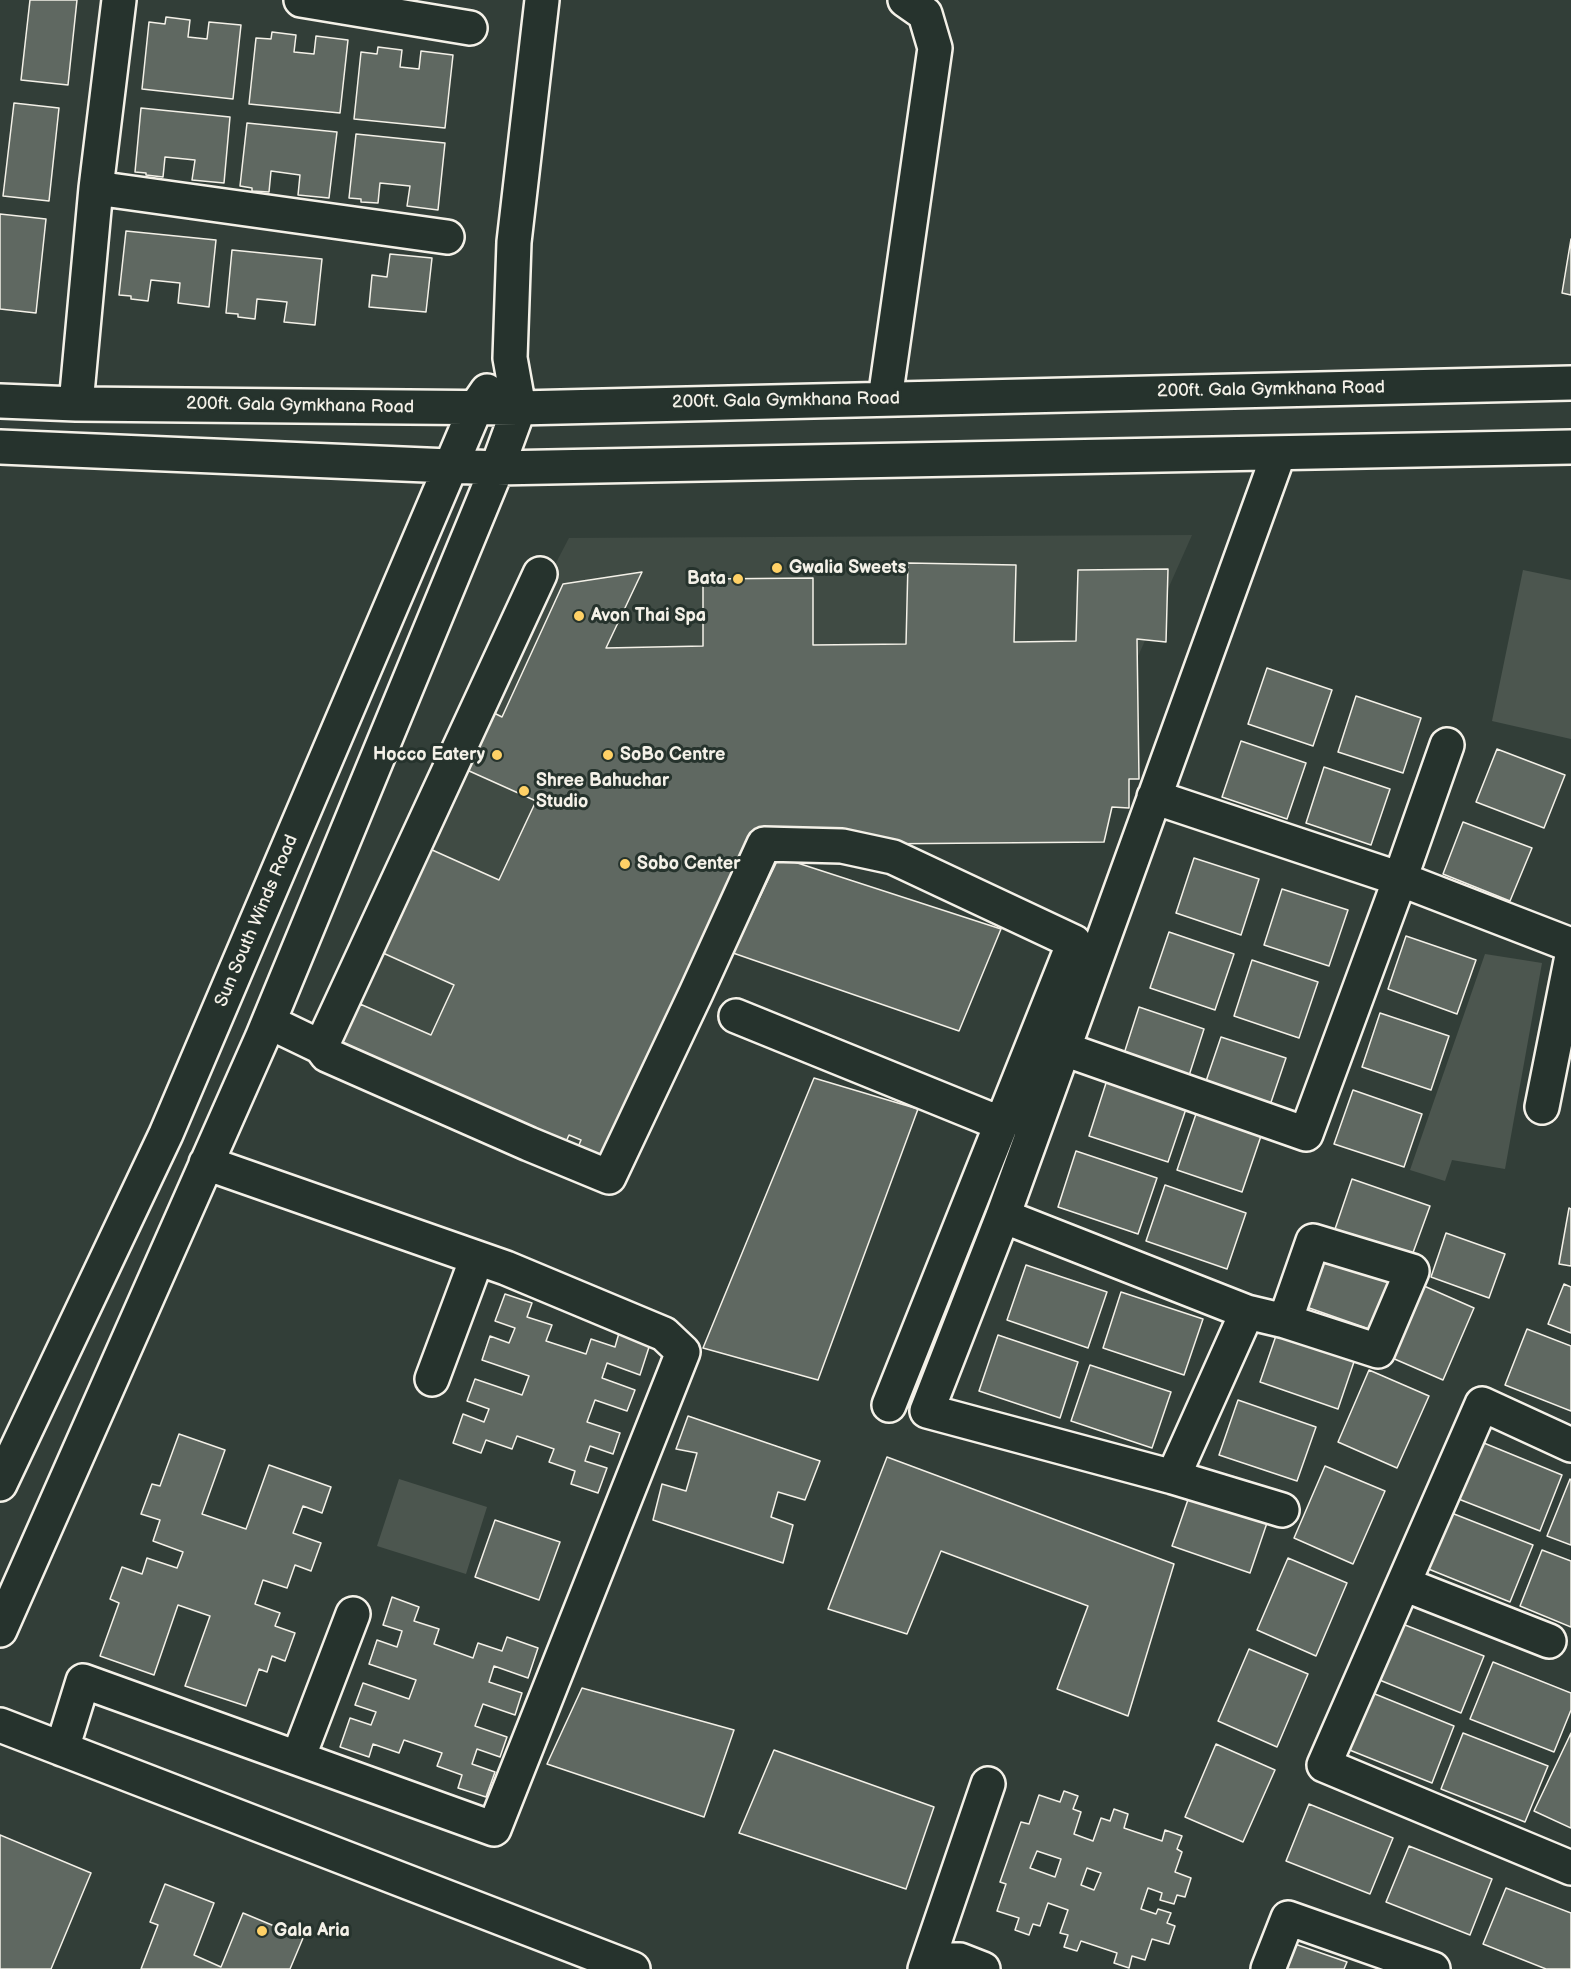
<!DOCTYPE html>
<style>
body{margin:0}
canvas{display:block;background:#323e38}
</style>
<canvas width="1571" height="1969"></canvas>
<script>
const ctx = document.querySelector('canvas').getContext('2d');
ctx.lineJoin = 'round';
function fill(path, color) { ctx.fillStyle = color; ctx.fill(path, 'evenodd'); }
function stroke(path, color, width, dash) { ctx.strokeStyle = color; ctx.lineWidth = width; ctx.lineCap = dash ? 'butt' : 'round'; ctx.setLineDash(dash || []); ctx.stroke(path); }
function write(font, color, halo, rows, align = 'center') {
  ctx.font = font + ' "Balsamiq Sans",sans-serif'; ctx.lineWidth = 6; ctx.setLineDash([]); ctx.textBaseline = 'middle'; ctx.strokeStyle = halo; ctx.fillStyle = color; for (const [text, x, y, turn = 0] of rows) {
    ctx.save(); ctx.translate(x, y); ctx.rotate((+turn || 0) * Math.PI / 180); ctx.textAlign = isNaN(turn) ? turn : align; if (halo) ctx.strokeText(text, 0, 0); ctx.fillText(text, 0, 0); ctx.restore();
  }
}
fill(new Path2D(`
 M1192 535 1066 818 750 815 593 1151 304 1044 569 538Z`), '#404b44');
fill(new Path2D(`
 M1523 570 1571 580V739L1492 721Z
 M1485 954 1542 963 1505 1169 1452 1160 1445 1181 1410 1170Z
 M399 1479 487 1507 466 1574 377 1546Z`), '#4c564f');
const building = new Path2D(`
 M30 0H77L68 85 21 80Z
 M166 17 190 20 188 37 207 39 209 22 241 25 233 99 142 89 149 22 165 24Z
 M272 32 296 35 294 52 314 54 316 36 348 40 340 113 249 104 256 38 271 39Z
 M378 47 402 50 400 67 419 69 421 51 453 55 445 128 354 119 361 52 377 54Z
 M14 103 59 108 49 201 3 196Z
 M141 108 230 117 224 183 192 180 195 160 165 157 163 177 146 175V173L135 172Z
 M247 123 337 132 329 198 298 195 300 175 271 171 269 192 252 191V188L240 186Z
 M356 134 445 143 438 210 407 206 410 186 380 183 378 203 361 202V199L349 198Z
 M0 214 46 219 36 313 0 309Z
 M126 231 216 240 209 307 178 303 180 283 151 280 148 301 131 299V296L119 295Z
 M1571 239V295L1562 293Z
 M232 250 322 259 315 325 284 322 287 302 257 299 255 319 238 317V314L226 313Z
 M390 254 432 258 426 312 369 307 372 275 387 277Z
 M908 563 1016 565 1014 642 1076 641 1078 570 1168 569 1166 642 1137 639 1139 779H1129V808L1112 807 1104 842 753 845 601 1160 576 1152 581 1140 569 1135 557 1162 334 1061 360 1004 431 1035 454 985 383 953 430 849 499 880 536 801 467 770 492 712 502 717 563 584 642 572 606 648 703 646V579L813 578V645L906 644Z
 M1267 668 1332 690 1313 746 1248 724Z
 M1356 696 1421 718 1403 773 1338 752Z
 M1241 741 1306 763 1287 819 1222 797Z
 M1497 749 1565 775 1544 828 1476 802Z
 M1324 767 1390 789 1371 845 1306 823Z
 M1463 822 1532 848 1510 901 1443 874Z
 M779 857 1001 929 959 1031 733 953Z
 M1194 858 1259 879 1241 935 1176 913Z
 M1282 889 1348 910 1329 966 1264 945Z
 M1169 932 1234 954 1215 1010 1150 988Z
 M1406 936 1476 960 1457 1014 1388 989Z
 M1252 960 1318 982 1299 1038 1234 1016Z
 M1139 1007 1204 1029 1186 1085 1121 1063Z
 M1380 1013 1449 1036 1431 1090 1362 1067Z
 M1221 1037 1286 1058 1267 1114 1202 1093Z
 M814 1078 918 1109 818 1380 703 1348Z
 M1107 1080 1187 1106 1168 1162 1089 1136Z
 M1353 1090 1422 1114 1404 1167 1334 1144Z
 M1196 1114 1261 1136 1242 1192 1177 1170Z
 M1076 1151 1157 1178 1138 1234 1058 1207Z
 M1352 1179 1430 1206 1410 1261 1333 1235Z
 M1165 1185 1246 1213 1227 1269 1146 1241Z
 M1569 1208 1571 1209V1266L1559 1264Z
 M1446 1233 1505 1254 1489 1298 1431 1277Z
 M1314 1248 1392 1275 1372 1330 1295 1303Z
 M1026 1265 1107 1292 1088 1348 1007 1320Z
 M1415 1282 1474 1308 1443 1380 1383 1354Z
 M1564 1284 1571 1287V1333L1548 1324Z
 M1121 1292 1203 1319 1184 1375 1103 1348Z
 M505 1294 532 1303 527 1317 552 1325 546 1341 586 1354 591 1339 615 1347 619 1333 650 1344 640 1375 607 1363 602 1378 635 1390 627 1411 595 1400 587 1422 620 1433 613 1454 590 1446 585 1461 607 1468 598 1493 571 1484 575 1471 549 1462 554 1449 517 1436 512 1449 486 1440 481 1453 453 1443 463 1414 484 1422 489 1409 467 1401 475 1379 522 1395 529 1376 482 1360 490 1336 509 1343 515 1328 495 1321Z
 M1279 1327 1357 1353 1338 1409 1260 1382Z
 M1527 1329 1571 1346V1411L1505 1385Z
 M998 1335 1078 1362 1060 1418 979 1391Z
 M1090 1365 1171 1392 1152 1448 1071 1421Z
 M1369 1370 1429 1396 1397 1468 1338 1442Z
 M1238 1400 1316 1427 1297 1481 1219 1455Z
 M688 1416 820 1461 805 1500 778 1492 771 1517 793 1525 783 1563 653 1520 662 1484 686 1491 697 1453 676 1449Z
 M179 1434 225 1450 202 1514 246 1529 269 1465 331 1487 322 1513 303 1506 293 1533 321 1543 311 1571 295 1565 287 1588 263 1580 255 1604 280 1613 275 1626 295 1633 285 1661 272 1656 267 1672 259 1669 246 1706 185 1686 210 1616 178 1605 154 1675 100 1656 119 1603 110 1599 122 1567 142 1574 147 1558 177 1568 183 1552 153 1541 160 1520 141 1514 152 1484 160 1486Z
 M1479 1441 1562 1475 1540 1531 1456 1498Z
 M887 1457 1174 1564 1128 1716 1057 1689 1088 1606 941 1551 907 1634 828 1609Z
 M1325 1466 1385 1491 1353 1564 1294 1538Z
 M1570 1479 1571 1480V1545L1547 1536Z
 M1191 1491 1269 1517 1250 1573 1172 1546Z
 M1449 1512 1533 1545 1510 1602 1426 1568Z
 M495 1520 560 1542 539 1600 475 1577Z
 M1542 1550 1571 1561V1627L1520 1606Z
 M1288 1558 1347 1583 1316 1656 1257 1630Z
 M392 1597 419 1607 414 1621 439 1629 434 1644 473 1658 478 1643 502 1651 507 1637 538 1648 528 1678 494 1666 489 1682 522 1693 515 1715 483 1704 475 1726 507 1737 500 1757 477 1749 472 1764 495 1772 486 1797 458 1788 462 1775 437 1766 442 1753 404 1740 399 1753 373 1744 369 1757 340 1747 350 1718 371 1725 376 1712 355 1705 363 1683 409 1699 416 1680 369 1664 377 1640 397 1647 402 1631 383 1625Z
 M1400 1623 1484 1656 1461 1713 1377 1679Z
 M1249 1649 1308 1674 1277 1747 1218 1721Z
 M1493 1662 1571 1693V1710L1554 1752 1470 1719Z
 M582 1688 734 1730 704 1817 547 1764Z
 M1370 1692 1454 1726 1432 1783 1347 1749Z
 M1463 1733 1548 1766 1525 1822 1441 1789Z
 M1571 1733V1828L1534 1811Z
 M1216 1744 1275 1770 1243 1842 1185 1817Z
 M774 1750 934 1807 906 1889 739 1833Z
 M1064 1791 1078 1796 1073 1809 1081 1812 1074 1834 1093 1841 1101 1818 1110 1821 1114 1809 1128 1814 1124 1828 1162 1841 1165 1830 1182 1836 1177 1849 1182 1852 1175 1872 1191 1878 1185 1897 1177 1895 1174 1904 1160 1900 1162 1893 1148 1888 1141 1909 1156 1914 1158 1909 1171 1913 1167 1923 1175 1926 1169 1944 1152 1939 1145 1960 1132 1956 1129 1968 1114 1963 1117 1953 1081 1941 1077 1951 1064 1947 1068 1935 1060 1933 1068 1910 1048 1903 1040 1926 1033 1924 1029 1935 1015 1930 1019 1918 997 1911 1006 1884 1000 1882 1021 1822 1029 1824 1039 1795 1060 1802ZM1037 1851 1061 1859 1055 1877 1030 1868ZM1087 1868 1101 1873 1094 1890 1081 1885Z
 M1309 1804 1393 1838 1370 1894 1286 1861Z
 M0 1835 91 1873 51 1969H0Z
 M1409 1846 1492 1879 1470 1935 1386 1902Z
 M165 1884 214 1903 194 1955 221 1967 243 1913 303 1938 290 1969H141L158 1925 150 1922Z
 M1506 1888 1571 1913V1969H1546L1483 1944Z
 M1295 1944 1347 1962 1344 1969H1275Z`);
fill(building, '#5f6861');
stroke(building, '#f4f1e8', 1.5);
const minor = new Path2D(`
 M301 0 470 28
 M96 188 447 237
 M885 399 935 48 925 14 905 0
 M0 401 76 404 519 408 1571 383
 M76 404 96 188 119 0
 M0 447 497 468 1571 447
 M1154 797 1400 879 1571 945
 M736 1016 1002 1124
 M269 1022 321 1047 540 574
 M321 1047 327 1055 529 1144 609 1177 696 993 764 844 842 846 893 857 1074 942 889 1405
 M1064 1049 1306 1134 1400 879 1447 745
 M1542 1107 1571 961
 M1003 1216 1247 1312
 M432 1379 477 1258
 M1571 1445 1482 1404 1324 1765 1571 1868
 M1173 1477 927 1411 1003 1216 1279 453
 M0 1484 166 1134 476 407 487 391
 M1282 1510 1173 1477 1247 1312 1285 1321 1378 1351 1412 1271 1313 1241 1285 1321
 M1404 1584 1549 1641
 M0 1630 262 1038 497 468 519 408 510 358 514 242 542 0
 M0 1725 633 1969
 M62 1749 83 1681 494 1829 683 1352 664 1334 506 1268 206 1163
 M298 1758 353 1614
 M925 1969 988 1784
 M940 1969 947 1960H960L983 1969
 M1268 1969 1288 1918 1433 1969`);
stroke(minor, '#f4f1e8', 38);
stroke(minor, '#26332d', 33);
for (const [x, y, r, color] of [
 [777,568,6,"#ffd166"],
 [738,579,6,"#ffd166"],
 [579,616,6,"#ffd166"],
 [497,755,6,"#ffd166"],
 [608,755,6,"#ffd166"],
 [524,791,6,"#ffd166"],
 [625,864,6,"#ffd166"],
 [262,1931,6,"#ffd166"]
]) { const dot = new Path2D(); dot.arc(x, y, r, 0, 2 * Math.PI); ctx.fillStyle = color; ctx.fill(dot); stroke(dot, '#26332d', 2); }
write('18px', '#f4f1e8', '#26332d', [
 ["200ft. Gala Gymkhana Road",1271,390,-1],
 ["200ft. Gala Gymkhana Road",786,401,-1],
 ["200ft. Gala Gymkhana Road",300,406,1],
 ["Sun South Winds Road",257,921,-67]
]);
write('bold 18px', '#f4f1e8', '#26332d', [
 ["Gwalia Sweets",789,568],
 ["Bata",726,579,"right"],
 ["Avon Thai Spa",591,616],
 ["Hocco Eatery",485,755,"right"],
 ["SoBo Centre",620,755],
 ["Shree Bahuchar",536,781],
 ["Studio",536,802],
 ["Sobo Center",637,864],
 ["Gala Aria",274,1931]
], 'left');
</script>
